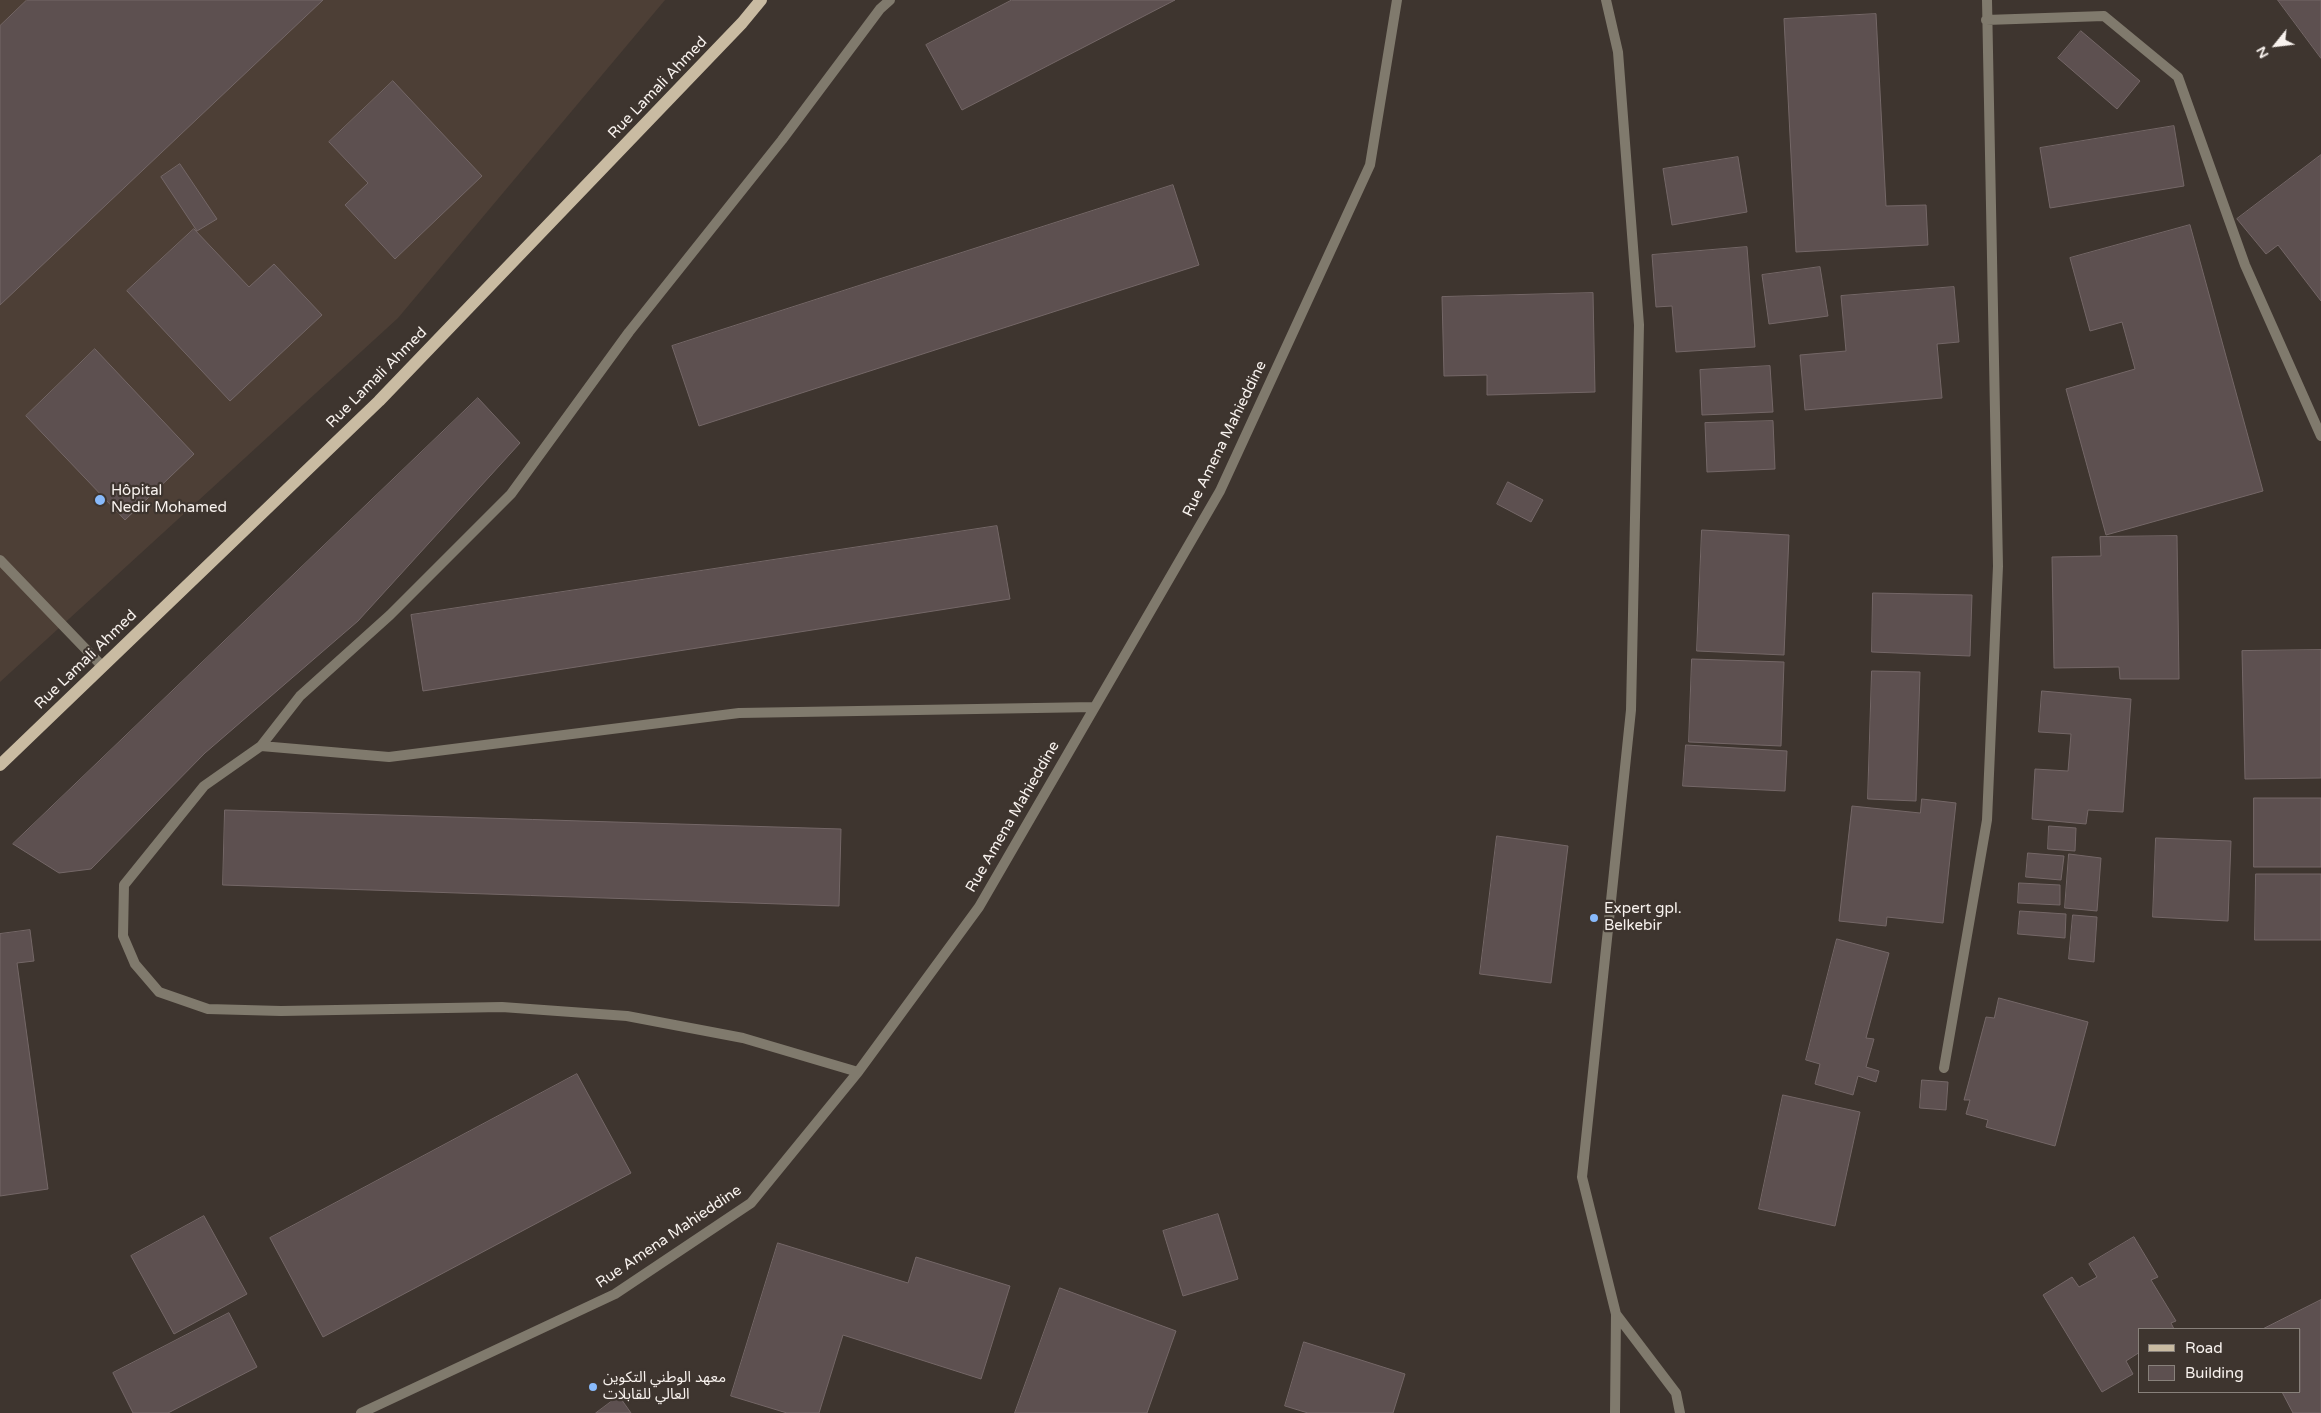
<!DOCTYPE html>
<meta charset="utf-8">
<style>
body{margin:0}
#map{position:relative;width:2321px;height:1413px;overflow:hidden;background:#3e352f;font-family:"Varela Round",sans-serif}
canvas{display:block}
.legend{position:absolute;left:2138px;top:1328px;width:162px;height:65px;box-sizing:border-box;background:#3e352f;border:1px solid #88817b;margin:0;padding:6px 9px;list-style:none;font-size:15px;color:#f8f2ee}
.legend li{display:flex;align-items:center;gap:10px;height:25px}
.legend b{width:25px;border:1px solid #88817b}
.north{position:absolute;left:2251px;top:20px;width:50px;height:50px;-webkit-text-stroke:4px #3e352f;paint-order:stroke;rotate:241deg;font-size:14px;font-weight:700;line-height:20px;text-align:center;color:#f8f2ee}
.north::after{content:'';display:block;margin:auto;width:18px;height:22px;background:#f8f2ee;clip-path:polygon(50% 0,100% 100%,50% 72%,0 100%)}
</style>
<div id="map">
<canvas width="2321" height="1413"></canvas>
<ul class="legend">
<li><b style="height:6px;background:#c9bba2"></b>Road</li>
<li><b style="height:14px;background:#5d5050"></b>Building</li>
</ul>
<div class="north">N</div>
</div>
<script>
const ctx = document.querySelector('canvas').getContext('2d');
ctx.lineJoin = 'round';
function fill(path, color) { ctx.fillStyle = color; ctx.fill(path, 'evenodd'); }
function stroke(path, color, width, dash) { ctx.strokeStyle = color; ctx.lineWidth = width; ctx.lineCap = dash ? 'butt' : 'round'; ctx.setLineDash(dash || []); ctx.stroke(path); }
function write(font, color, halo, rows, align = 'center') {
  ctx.font = font + ' "Varela Round","Noto Sans Arabic",sans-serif'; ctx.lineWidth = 4.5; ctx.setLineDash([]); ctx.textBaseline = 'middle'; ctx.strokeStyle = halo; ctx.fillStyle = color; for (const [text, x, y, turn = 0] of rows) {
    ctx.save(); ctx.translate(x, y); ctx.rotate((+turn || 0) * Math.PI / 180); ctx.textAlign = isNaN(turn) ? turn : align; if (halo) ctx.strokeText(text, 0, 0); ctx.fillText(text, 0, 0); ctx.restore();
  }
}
fill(new Path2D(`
 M0 0H665L398 318 0 682Z`), '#4d3f36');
const building = new Path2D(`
 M27 0H323L0 305V26Z
 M1012 0H1175L962 110 926 45Z
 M2278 0H2321V58Z
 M1876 14 1886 206 1926 205 1928 245 1796 252 1784 19Z
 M2081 31 2140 81 2117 109 2058 58Z
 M393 81 482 176 395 259 345 205 368 183 329 142Z
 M2174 126 2184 186 2050 208 2040 148Z
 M2321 155V301L2278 245 2266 254 2237 219Z
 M1738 157 1747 212 1672 225 1663 169Z
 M180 164 217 219 197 231 161 177Z
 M1173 185 1199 265 699 426 672 346Z
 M2190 225 2263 491 2106 535 2066 389 2135 369 2122 322 2090 331 2070 258Z
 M194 229 249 287 274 264 322 315 230 401 127 291Z
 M1747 247 1755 347 1676 352 1672 306 1656 307 1652 255Z
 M1820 267 1828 316 1769 324 1762 275Z
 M1954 287 1959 342 1937 344 1942 398 1805 410 1800 355 1846 351 1841 296Z
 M1593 293 1595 392 1487 395V375L1444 376 1442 297Z
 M95 349 194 454 125 520 26 416Z
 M1770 366 1773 412 1702 415 1700 370Z
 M478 398 520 443 358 621 205 753 91 869 59 873 13 844Z
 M1773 421 1775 469 1707 472 1705 423Z
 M1508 482 1543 500 1531 522 1497 504Z
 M997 526 1010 599 423 691 411 615Z
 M1702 530 1789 535 1784 655 1697 651Z
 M2177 536 2179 679H2120L2119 667 2054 668 2052 557 2101 556 2100 537Z
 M1873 593 1972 595 1970 656 1872 652Z
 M2321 650V778L2245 779 2242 651Z
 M1692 659 1784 662 1781 746 1689 742Z
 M1872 671 1920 672 1916 801 1868 799Z
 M2042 691 2131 699 2123 812 2088 810 2086 824 2032 819 2035 769 2068 771 2071 734 2039 732Z
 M1686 745 1787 751 1785 791 1683 786Z
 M2254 798H2321V867H2254Z
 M1922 799 1956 803 1943 923 1887 917 1886 926 1839 921 1852 806 1920 813Z
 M225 810 841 829 839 906 223 885Z
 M2049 826 2076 828 2075 851 2048 849Z
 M1497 836 1568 846 1551 983 1480 974Z
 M2156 838 2231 841 2228 921 2153 917Z
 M2028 853 2064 856 2061 880 2026 877Z
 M2069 854 2101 858 2097 911 2065 908Z
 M2256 874H2321V940H2255Z
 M2019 883 2060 885V905L2018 903Z
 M2020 911 2066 914 2065 938 2018 934Z
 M2073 915 2097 917 2094 962 2069 959Z
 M30 930 34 961 17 963 48 1189 0 1196V934Z
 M1837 939 1889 953 1866 1038 1874 1039 1866 1067 1879 1071 1876 1082 1858 1076 1853 1095 1815 1084 1820 1064 1806 1060Z
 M1999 998 2088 1022 2055 1146 1986 1127 1988 1120 1966 1114 1970 1100H1964L1986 1017 1994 1018Z
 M577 1074 631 1173 323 1337 270 1238Z
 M1922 1080 1948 1082 1946 1110 1920 1108Z
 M1783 1095 1860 1112 1835 1226 1759 1209Z
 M1218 1214 1238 1279 1183 1296 1163 1231Z
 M204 1216 247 1294 174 1334 131 1256Z
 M2134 1237 2158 1277 2151 1280 2176 1321 2171 1323 2174 1329H2140V1352L2126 1361 2133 1374 2102 1392 2043 1295 2072 1277 2079 1287 2097 1277 2089 1264Z
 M778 1243 908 1283 916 1257 1010 1286 981 1379 843 1335 819 1413H787L731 1396Z
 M1060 1288 1176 1331 1147 1413H1015Z
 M2321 1300V1413H2293L2282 1392H2300V1329H2263Z
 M229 1313 257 1367 168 1413H133L113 1373Z
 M1304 1342 1405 1374 1393 1413H1308L1285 1406Z
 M619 1396 631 1413H596Z`);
fill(building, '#5d5050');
stroke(building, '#746767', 1);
stroke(new Path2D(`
 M0 560 102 666`), '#807a6d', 10);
stroke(new Path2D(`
 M1606 0 1618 52 1639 325 1631 710 1582 1177 1616 1314 1676 1393 1680 1413
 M1986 20 2104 16 2178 77 2245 265 2321 436
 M261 746 389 757 739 713 1095 707
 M1944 1068 1987 820 1998 566 1987 0
 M858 1072 743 1038 627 1016 502 1007 281 1011 208 1009 159 992 135 964 123 936 124 885 204 786 261 746 300 696 390 615 511 494 629 332 782 140 880 9 890 0
 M361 1413 615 1294 751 1203 858 1072 979 907 1220 491 1370 165 1397 0
 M1615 1413 1616 1314`), '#807a6d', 10);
stroke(new Path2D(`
 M0 765 379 401 742 23 761 0`), '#c9bba2', 12);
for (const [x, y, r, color] of [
 [100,500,6,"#88bafc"],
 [1594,918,5,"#88bafc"],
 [593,1387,5,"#88bafc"]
]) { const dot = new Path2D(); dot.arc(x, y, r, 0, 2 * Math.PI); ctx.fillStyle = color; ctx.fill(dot); stroke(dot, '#3e352f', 2); }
write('15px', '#f8f2ee', '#3e352f', [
 ["Rue Lamali Ahmed",658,88,-46],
 ["Rue Lamali Ahmed",377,378,-45],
 ["Rue Amena Mahieddine",1225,439,-64],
 ["Rue Lamali Ahmed",86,660,-44],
 ["Rue Amena Mahieddine",1013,817,-60],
 ["Rue Amena Mahieddine",669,1237,-34]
]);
write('15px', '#f8f2ee', '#3e352f', [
 ["Hôpital",111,491],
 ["Nedir Mohamed",111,508],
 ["Expert gpl.",1604,909],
 ["Belkebir",1604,926],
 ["معهد الوطني التكوين",603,1378],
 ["العالي للقابلات",603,1395]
], 'left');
</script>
